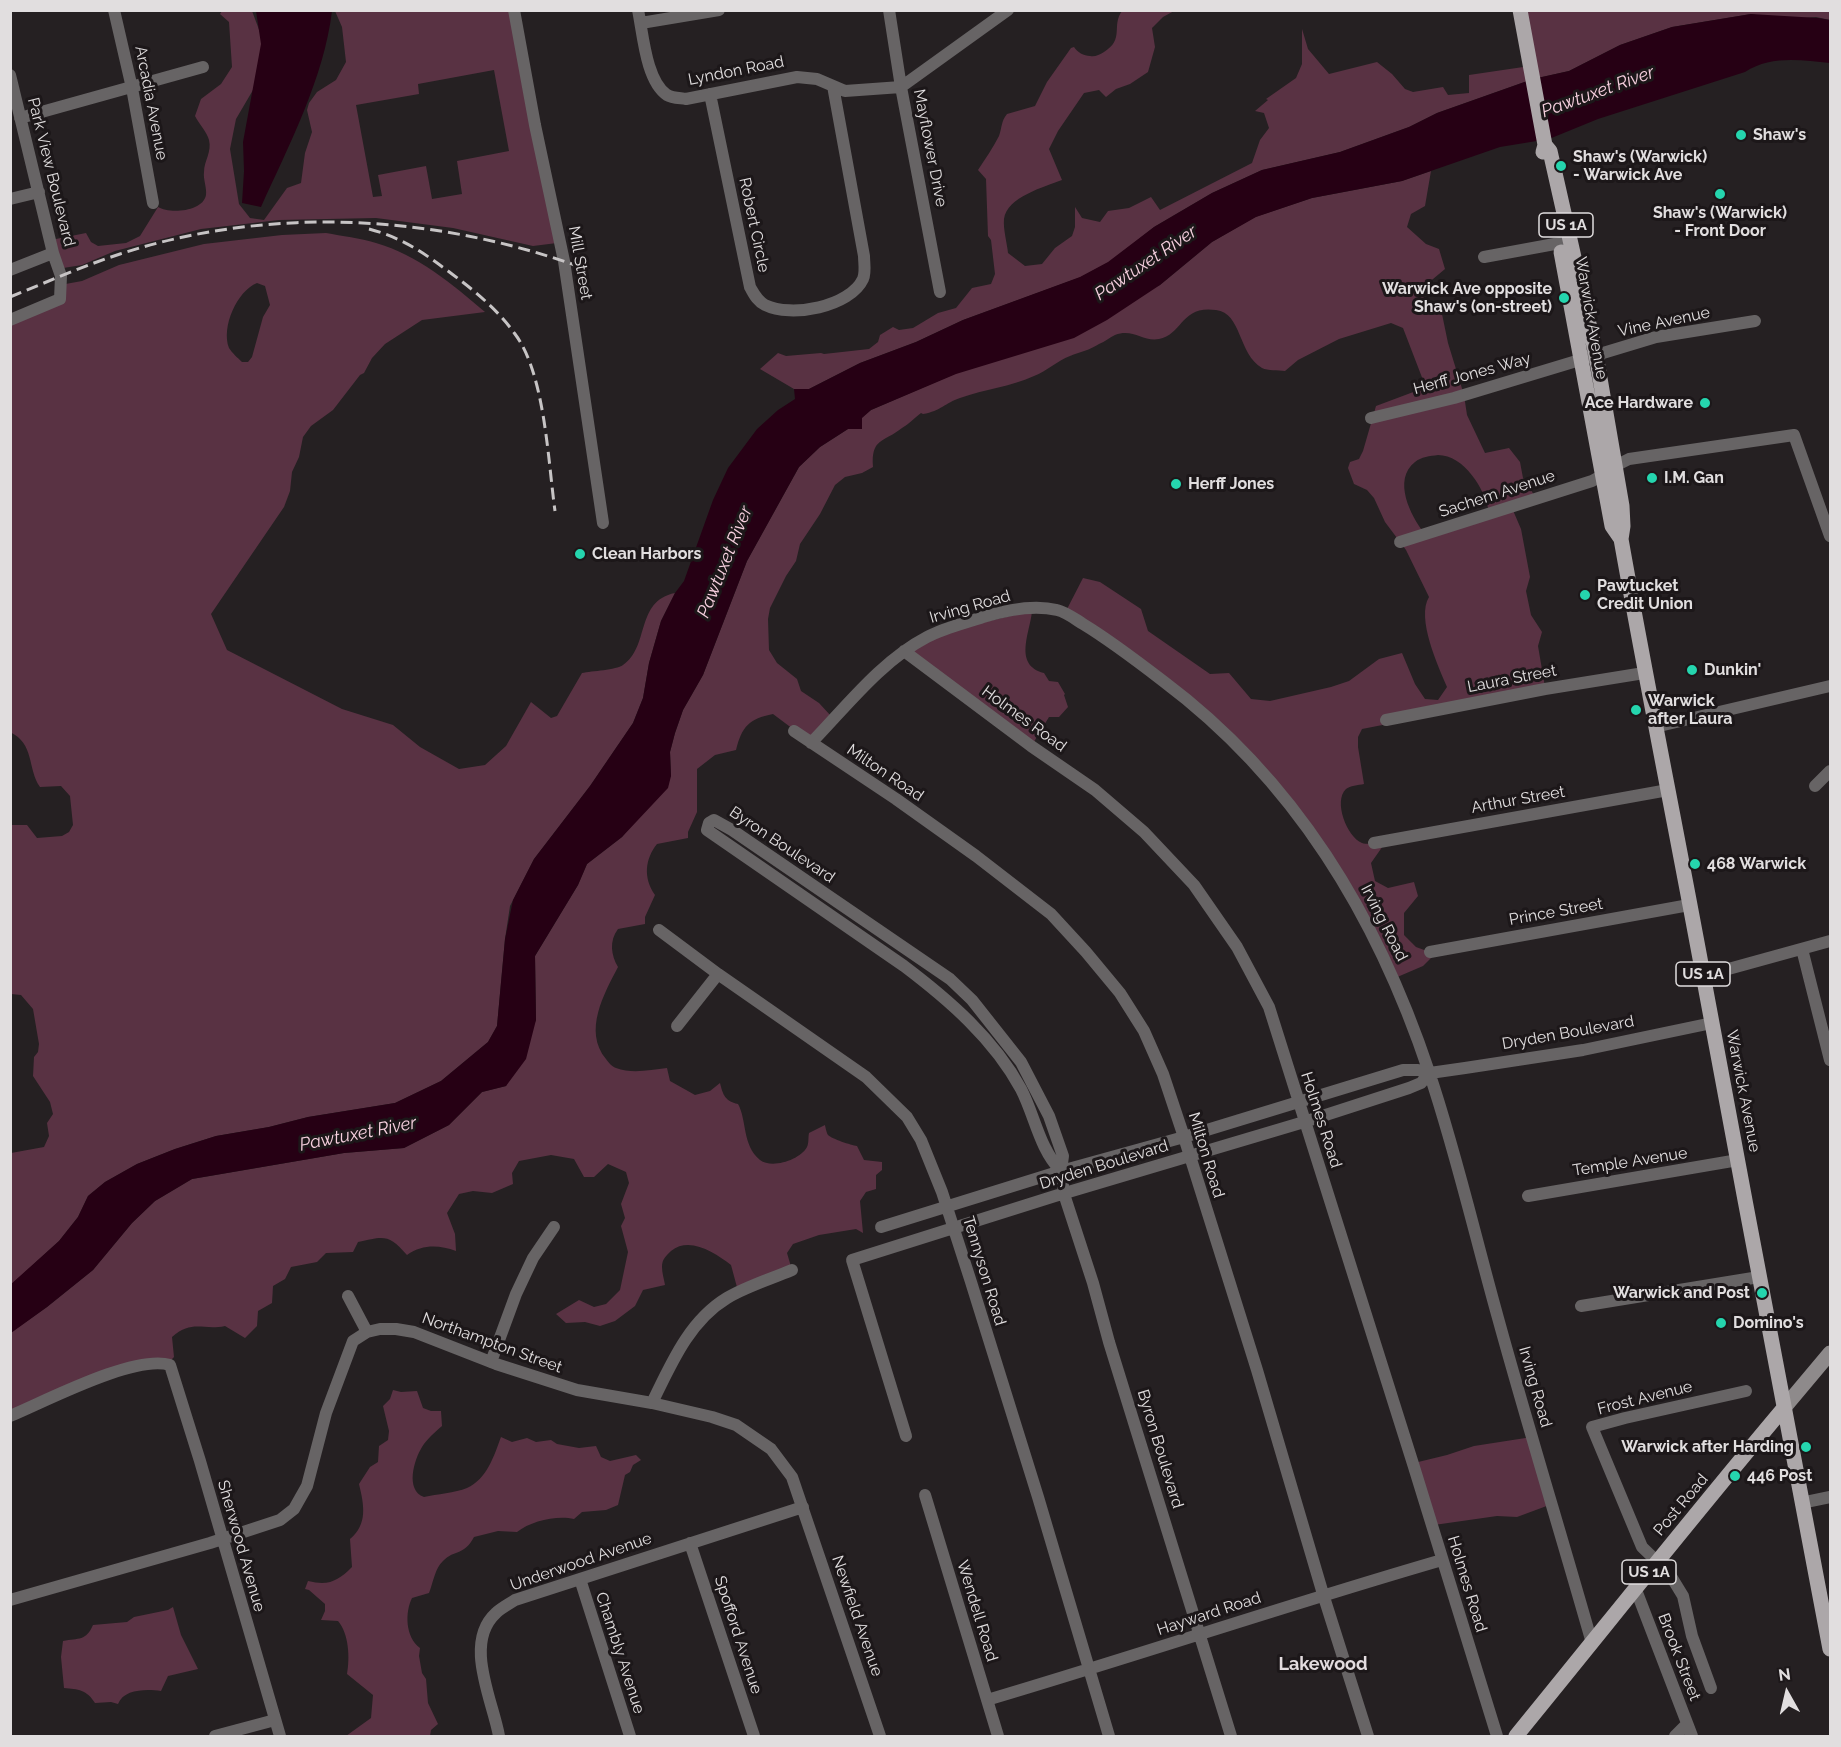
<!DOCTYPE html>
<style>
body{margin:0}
#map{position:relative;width:1841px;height:1747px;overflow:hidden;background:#252022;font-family:Raleway,sans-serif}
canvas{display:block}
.frame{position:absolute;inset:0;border:12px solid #e1dedf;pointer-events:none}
.north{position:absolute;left:1757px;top:1663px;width:60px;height:60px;-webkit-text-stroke:4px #1c1719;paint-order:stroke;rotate:352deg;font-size:16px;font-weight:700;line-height:24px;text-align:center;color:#e1dedf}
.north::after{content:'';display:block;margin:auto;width:21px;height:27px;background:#e1dedf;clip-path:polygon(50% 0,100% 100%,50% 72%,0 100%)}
</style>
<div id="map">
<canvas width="1841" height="1747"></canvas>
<div class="frame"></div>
<div class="north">N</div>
</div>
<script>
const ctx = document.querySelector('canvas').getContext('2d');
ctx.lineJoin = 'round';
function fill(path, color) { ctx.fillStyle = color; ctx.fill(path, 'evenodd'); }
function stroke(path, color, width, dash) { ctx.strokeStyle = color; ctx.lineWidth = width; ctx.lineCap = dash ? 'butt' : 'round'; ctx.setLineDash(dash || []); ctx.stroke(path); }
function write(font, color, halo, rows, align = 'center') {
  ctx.font = font + ' Raleway,sans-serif'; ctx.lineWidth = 6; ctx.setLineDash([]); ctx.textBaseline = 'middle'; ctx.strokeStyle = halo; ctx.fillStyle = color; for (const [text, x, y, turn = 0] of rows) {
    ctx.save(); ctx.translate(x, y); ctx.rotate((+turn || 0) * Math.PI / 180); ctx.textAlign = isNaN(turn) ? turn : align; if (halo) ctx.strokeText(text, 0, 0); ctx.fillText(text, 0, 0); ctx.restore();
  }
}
fill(new Path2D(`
 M1526 10 1830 11V20L1816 17 1778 20 1751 14 1672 27 1620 45 1569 71 1533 79 1437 113 1409 127 1340 152 1262 170 1212 193 1154 227 1111 261 1081 277 963 320 916 342 860 363 809 389H794L760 369 778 353 786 356 821 353 824 354 869 349 878 342 880 335 893 327 899 330 913 328 938 313 956 308 972 288 991 284 995 274 991 240 988 236 986 179 978 170C985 159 993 148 999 136 1002 128 1001 121 1007 114L1035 106 1047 82 1071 48 1074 47C1077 52 1084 56 1090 56 1095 57 1099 55 1104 52 1125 39 1111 26 1122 11H1174L1163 17 1152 28 1155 47 1148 72 1130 84 1116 89 1106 97 1099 90 1084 93 1058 131 1049 149 1062 180C1044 187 1007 197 1004 219 1003 229 1007 243 1008 253L1025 266 1042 264 1055 248 1072 236 1075 227V207L1082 218 1100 222 1108 211 1129 208 1151 197 1160 210 1252 163 1260 140 1269 128 1264 113 1255 111 1268 100 1266 99 1296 78 1302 64V29L1308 49 1329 74 1377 62 1392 74 1405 89 1413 92 1443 87 1448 95 1469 93V75L1530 66Z
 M222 11H252L261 35 262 59 253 90 236 119 230 149 239 204 250 218 264 220 287 188 301 183 305 153 312 132 307 110 309 103 317 92 336 80 346 62 342 27 335 11H515L557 243 533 246 453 228 376 218 279 220 201 229 115 251 82 265 57 269 51 240 86 233 91 242 98 246 126 243 140 236 158 207C169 214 203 212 206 195 207 188 203 179 204 172 204 161 212 152 209 140 207 132 199 124 195 116L201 99 221 84 232 67 229 22 220 14ZM494 70 509 151 457 161 462 194 432 199 426 166 378 175 382 196 373 197 356 105 419 94 418 84Z
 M1431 171 1425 206 1411 214 1407 227 1426 244 1439 249 1445 269 1427 284 1422 294 1431 309 1442 314 1448 343 1464 395 1467 415 1485 453 1509 448 1520 462 1523 478 1536 498 1512 508 1521 529 1530 577 1526 591 1531 615 1542 632 1538 646 1546 693 1362 729 1358 737V747L1364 784C1358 785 1350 786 1346 789 1333 801 1347 837 1362 843 1368 845 1378 843 1385 843L1371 863 1375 881 1388 888 1414 882 1418 896 1404 913V935L1416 947 1435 954 1423 966 1395 978 1335 864 1232 738 1066 611 1083 578 1100 582 1141 609 1148 631 1210 674 1229 673 1251 699 1270 701 1331 687 1349 681 1379 659 1402 653 1415 684 1425 699 1438 700 1447 687C1438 666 1416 618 1429 597L1406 550 1385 522 1374 498 1367 490 1354 484 1348 468 1350 462 1359 459 1363 451 1376 406 1416 391 1423 380 1403 328 1391 323 1339 339 1298 360 1285 371C1278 370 1268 371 1262 368 1238 354 1242 313 1216 310 1181 305 1183 334 1159 339 1143 342 1133 328 1115 335 1110 337 1105 342 1099 344 1090 350 1080 352 1070 356 1057 361 1047 371 1034 376 1010 387 985 389 960 398 945 403 941 411 923 414L921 413C914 418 909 424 902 428 883 443 871 438 873 467L862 473 845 477 835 485 820 514 800 544 796 561 786 576 770 608 768 619 769 650 777 663 797 679 801 691 819 703 831 716 809 741 773 714C749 719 742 726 736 750L715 755 697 769V812L688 832V838L657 844C645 859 643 878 655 895L645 917V924L618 929C609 941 611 955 618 967 604 994 583 1031 606 1059 609 1063 611 1066 616 1068 632 1074 650 1070 667 1068L670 1081 695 1095 710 1091 720 1083C723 1095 725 1101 738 1104 747 1120 742 1145 760 1160 772 1169 800 1160 807 1147 809 1143 808 1138 809 1133L825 1125C825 1126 827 1134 828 1135 832 1139 851 1145 857 1146L864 1160 882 1162V1170L876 1175V1189L866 1192 860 1201 863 1233 856 1229 819 1235 793 1244 787 1253 792 1270 738 1291 731 1265C715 1253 690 1236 671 1251 666 1256 662 1259 662 1267 662 1273 664 1279 665 1285L643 1290 635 1306 615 1321 600 1326 585 1322 566 1323 556 1314 579 1300 594 1307 606 1304 620 1290 628 1252 621 1226 625 1218 621 1204 629 1183 626 1172 608 1164 594 1177H584L574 1159 551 1155 519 1161 512 1173 513 1184 492 1193 473 1191 459 1194 447 1213 455 1234 456 1251C439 1245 423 1244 407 1255 389 1234 384 1236 358 1242L353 1252 326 1253 317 1262 291 1267 285 1279 273 1286 272 1303 258 1311 257 1326 245 1338 225 1326C203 1331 193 1319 172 1337L174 1357 169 1362 159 1361 11 1414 10 1333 47 1307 93 1270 132 1223 155 1201 192 1179 344 1153 404 1148 449 1125 482 1092 506 1086 536 1020 535 956 578 885 587 864 622 837 671 776 670 752 675 733 683 710 703 675 747 561 799 467 820 447 848 429 871 410 1160 285 1212 242 1255 217 1312 198 1402 181ZM1438 455C1464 455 1485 489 1489 512L1424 533C1411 516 1392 480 1415 462 1421 457 1430 456 1438 455Z
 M326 233C342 236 360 238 376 243 418 255 452 284 485 312L422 320 385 344 372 358 364 373 360 375 333 410 311 426 303 437 299 457 292 472 290 491 284 507 211 614 227 650 342 709 393 725 420 747 459 769 485 765 506 746 531 702 551 718 557 716 582 673C592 671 616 670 623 665 650 647 635 601 675 593L661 621 649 663 643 698 633 723 590 786 534 859 510 906 505 939 497 1026 488 1042 441 1081 395 1103 308 1117 269 1127 216 1136 175 1149 137 1164 105 1182 88 1196 78 1217 59 1241 11 1285V1153L44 1147 49 1136 47 1123 53 1114 50 1102 33 1076 34 1057 38 1052 39 1044 33 1009 21 995 11 994 10 825H27L37 838 62 836 69 832 73 825 70 796 61 786 40 787C27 768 35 744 10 732L11 325 56 306 60 285 82 281 119 265 204 244 282 235ZM257 283 265 286 270 305 263 317 252 357 248 362H242C238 358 232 353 229 348 221 327 237 291 257 283Z
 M1032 611C1030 633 1013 665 1044 673L1049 681 1058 682 1065 694 1064 695 1068 707 1059 717H1049L1032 745 907 650 929 635Z
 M393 1390 401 1392 417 1391 423 1408 431 1411H441L442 1426C435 1432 427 1439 422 1447 414 1460 405 1490 424 1497 437 1494 455 1493 467 1488 487 1479 494 1456 501 1437L512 1442 527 1438 536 1442 551 1440 557 1444 579 1448 596 1446 601 1457 610 1461 636 1455 641 1460 633 1465 630 1472 625 1475 618 1505 606 1510 582 1512 574 1519C557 1515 531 1521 517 1532L498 1531 474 1537C464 1556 455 1549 443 1561 435 1568 433 1583 429 1593L412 1598C405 1612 405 1637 420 1648L419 1656 422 1673 426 1679 428 1703 438 1724 431 1730 430 1736H346L371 1718 373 1695 347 1674C350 1658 349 1634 338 1621L321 1620 325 1611V1604L309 1590 305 1589 308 1581C329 1586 338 1581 352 1567L350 1539C368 1524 364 1505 359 1484L370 1467 378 1462 379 1446 388 1440 389 1431 383 1406 390 1399Z
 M1532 1437 1552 1504 1517 1517 1497 1516 1434 1525 1414 1463 1447 1455 1474 1446Z
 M173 1607 181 1635 198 1669 168 1676 161 1691C146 1689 124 1689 118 1704L111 1702 95 1703C87 1690 78 1689 64 1688L61 1657 63 1641C79 1638 86 1641 93 1625L127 1622 134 1617 168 1610Z`), '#593243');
fill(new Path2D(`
 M256 11H332C324 78 289 145 261 207L242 203 244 171 243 142 261 44Z
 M1751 14 1818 18 1830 20V63C1801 60 1771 55 1745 72L1598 119 1549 139 1500 147 1402 181 1312 198 1256 217 1212 242 1160 285 1107 320 1074 338 956 374 871 410 862 418V429H848L820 447 799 467 747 561 703 675 683 710 675 733 670 752 671 776 668 788 622 837 587 864 578 885 535 956 536 1020 526 1059 506 1086 482 1092 449 1125 404 1148 344 1153 192 1179 155 1201 132 1223 93 1270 47 1307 11 1333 10 1285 59 1241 78 1217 88 1196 105 1182 137 1164 175 1149 216 1136 269 1127 308 1117 395 1103 441 1081 488 1042 497 1026 505 939 513 900 534 859 590 786 633 723 643 698 649 663 661 621 675 593 684 581 713 500 728 468 757 429 778 410 795 399 794 389H809L860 363 916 342 963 320 1080 277 1108 262 1154 227 1212 193 1262 170 1340 152 1409 127 1437 113 1533 79 1569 71 1620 45 1672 27Z`), '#260014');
stroke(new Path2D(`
 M114 10 132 88 153 203
 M514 10 535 125 564 261 603 523
 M638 10C643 34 646 81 667 95 672 98 680 98 686 99L797 77 817 79 845 91 901 87 1008 10
 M889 10 901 87 940 292
 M641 23 719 10
 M10 75 53 253 61 276 60 299 10 320
 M710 94 750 287C754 294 757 301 765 305 791 318 850 307 863 279 866 272 864 263 864 256L833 86
 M20 118 203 67
 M10 199 39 192
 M1484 257 1560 243
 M10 270 53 253
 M1371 418 1454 398 1656 337 1755 321
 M1615 466 1629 459 1794 435 1830 536
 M1400 542 1592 481 1603 475
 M904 651 1031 746 1095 790 1144 832 1194 885 1237 947 1269 1007 1414 1467 1497 1736
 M1386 720 1545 689 1644 673
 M1655 727 1830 686
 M794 731 896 799 976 856 1051 914 1086 952 1120 993 1144 1031 1163 1074 1184 1137 1257 1370 1323 1594 1368 1736
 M811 743C846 707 881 661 927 637 944 628 965 623 983 617 1006 610 1033 604 1057 610 1066 612 1075 619 1083 624 1111 641 1137 661 1163 681 1295 780 1377 916 1429 1072 1456 1152 1475 1236 1498 1318 1528 1427 1561 1534 1592 1643
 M1815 786 1830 771
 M1374 843 1668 790
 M659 930 718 974 866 1077 907 1117 921 1140 942 1192 971 1282 1038 1497 1109 1736
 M1802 949 1830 1060
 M1430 952 1689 905
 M1703 976 1830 941
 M677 1026 718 974
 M1061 1171C1039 1148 1035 1116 1021 1089 994 1039 949 1000 904 966L707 830 709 823 714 820 732 830 950 979 972 1000 1021 1062 1049 1116 1063 1156 1061 1171 1064 1194 1093 1283 1109 1342 1231 1736
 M1528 1196 1738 1160
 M881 1227 1061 1171 1184 1137 1403 1070H1418L1430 1073 1465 1068 1583 1050 1712 1023
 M348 1296 367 1332
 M1581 1306 1759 1277
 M491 1362 516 1294 533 1258 554 1227
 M652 1403C671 1364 689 1321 727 1298 747 1286 771 1279 792 1270
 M10 1416C46 1401 135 1354 170 1365L200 1461 280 1736
 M906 1436 852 1260 1055 1196 1304 1122 1409 1088 1421 1083 1430 1073
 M925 1495 998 1736
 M1801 1503 1830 1497
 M690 1543 754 1736
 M580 1579 630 1736
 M1636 1590 1692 1736
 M10 1600 210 1543 280 1520 294 1509 307 1486 326 1413 353 1341 367 1332 380 1329H396L414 1332 496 1364 577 1390 652 1403 712 1417 736 1425 771 1449 792 1477 880 1736
 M1711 1688 1692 1636 1683 1596 1669 1573 1642 1547 1592 1427 1625 1418 1746 1391
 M987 1700C1139 1655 1290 1604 1442 1560
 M215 1736 275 1720
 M499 1736C493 1701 463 1643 496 1613 501 1608 509 1604 515 1600L803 1507
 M1675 1736 1687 1724`), '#676465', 12);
stroke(new Path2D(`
 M1783 1409 1830 1353`), '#8e8a8b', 15);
stroke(new Path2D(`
 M1520 10 1545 145 1543 152
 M1545 145 1550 151 1596 355 1622 506 1623 526 1621 539C1647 686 1677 833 1704 980 1746 1203 1786 1426 1830 1649
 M1561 252 1612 526 1621 539
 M1516 1736C1605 1627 1692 1517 1783 1409`), '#aca7a9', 15);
stroke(new Path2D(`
 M369 229C403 238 424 253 452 274 475 291 498 310 515 334 545 374 548 461 555 511
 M10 297C47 282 83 266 120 254 268 206 429 214 575 265`), '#c7c4c5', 3, [12, 6]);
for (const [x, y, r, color] of [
 [1741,135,6,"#25d5ae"],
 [1561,166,6,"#25d5ae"],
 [1720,194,6,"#25d5ae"],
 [1564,298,6,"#25d5ae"],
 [1705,403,6,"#25d5ae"],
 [1652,478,6,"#25d5ae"],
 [1176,484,6,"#25d5ae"],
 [580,554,6,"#25d5ae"],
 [1585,595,6,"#25d5ae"],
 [1692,670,6,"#25d5ae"],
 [1636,710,6,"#25d5ae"],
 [1695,864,6,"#25d5ae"],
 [1762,1293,6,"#25d5ae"],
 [1721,1323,6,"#25d5ae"],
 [1806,1447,6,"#25d5ae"],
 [1735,1476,6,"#25d5ae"]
]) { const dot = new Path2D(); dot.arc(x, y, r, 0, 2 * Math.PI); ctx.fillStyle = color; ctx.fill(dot); stroke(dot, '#1c1719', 2); }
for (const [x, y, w] of [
 [1566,225,54],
 [1703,974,54],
 [1649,1572,54]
]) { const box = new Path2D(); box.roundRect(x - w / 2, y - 12, w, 24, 4.5); ctx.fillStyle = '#1c1719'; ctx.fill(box); stroke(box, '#e1dedf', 1.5); }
write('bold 15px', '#e1dedf', null, [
 ["US 1A",1566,225],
 ["US 1A",1703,974],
 ["US 1A",1649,1572]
]);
write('16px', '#e1dedf', '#1c1719', [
 ["Lyndon Road",736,71,-11],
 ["Arcadia Avenue",151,103,79],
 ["Mayflower Drive",930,148,79],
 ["Park View Boulevard",51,172,76],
 ["Robert Circle",754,225,78],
 ["Mill Street",580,263,80],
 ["Warwick Avenue",1591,318,80],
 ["Vine Avenue",1664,322,-12],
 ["Herff Jones Way",1472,374,-15],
 ["Sachem Avenue",1497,494,-18],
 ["Irving Road",970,607,-16],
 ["Laura Street",1512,679,-11],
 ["Holmes Road",1024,719,36],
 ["Milton Road",885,773,34],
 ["Arthur Street",1518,800,-10],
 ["Byron Boulevard",782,845,34],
 ["Prince Street",1556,912,-10],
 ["Irving Road",1384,923,63],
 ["Dryden Boulevard",1568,1033,-10],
 ["Warwick Avenue",1743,1091,79],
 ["Holmes Road",1321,1120,72],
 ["Milton Road",1206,1155,73],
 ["Temple Avenue",1630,1162,-9],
 ["Dryden Boulevard",1104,1165,-17],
 ["Tennyson Road",984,1271,73],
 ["Northampton Street",492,1343,20],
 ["Irving Road",1535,1387,74],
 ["Frost Avenue",1645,1398,-14],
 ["Byron Boulevard",1160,1449,73],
 ["Post Road",1681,1505,-50],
 ["Sherwood Avenue",241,1546,74],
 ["Underwood Avenue",581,1562,-19],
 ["Holmes Road",1467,1584,73],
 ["Wendell Road",977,1611,73],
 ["Hayward Road",1209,1614,-18],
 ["Newfield Avenue",857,1616,71],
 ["Spofford Avenue",738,1635,72],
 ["Chambly Avenue",620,1653,72],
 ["Brook Street",1679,1657,69]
]);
write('bold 16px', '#e1dedf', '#1c1719', [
 ["Shaw's",1753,135],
 ["Shaw's (Warwick)",1573,157],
 ["- Warwick Ave",1573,175],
 ["Shaw's (Warwick)",1720,213,"center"],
 ["- Front Door",1720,231,"center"],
 ["Warwick Ave opposite",1552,289,"right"],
 ["Shaw's (on-street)",1552,307,"right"],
 ["Ace Hardware",1693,403,"right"],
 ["I.M. Gan",1664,478],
 ["Herff Jones",1188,484],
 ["Clean Harbors",592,554],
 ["Pawtucket",1597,586],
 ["Credit Union",1597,604],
 ["Dunkin'",1704,670],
 ["Warwick",1648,701],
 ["after Laura",1648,719],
 ["468 Warwick",1707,864],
 ["Warwick and Post",1750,1293,"right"],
 ["Domino's",1733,1323],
 ["Warwick after Harding",1794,1447,"right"],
 ["446 Post",1747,1476]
], 'left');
write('italic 18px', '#f7d0df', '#1c1719', [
 ["Pawtuxet River",1598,92,-20],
 ["Pawtuxet River",1146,263,-34],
 ["Pawtuxet River",725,562,-68],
 ["Pawtuxet River",358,1134,-11]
]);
write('bold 18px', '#e3dcdf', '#1c1719', [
 ["Lakewood",1323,1665]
]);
</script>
